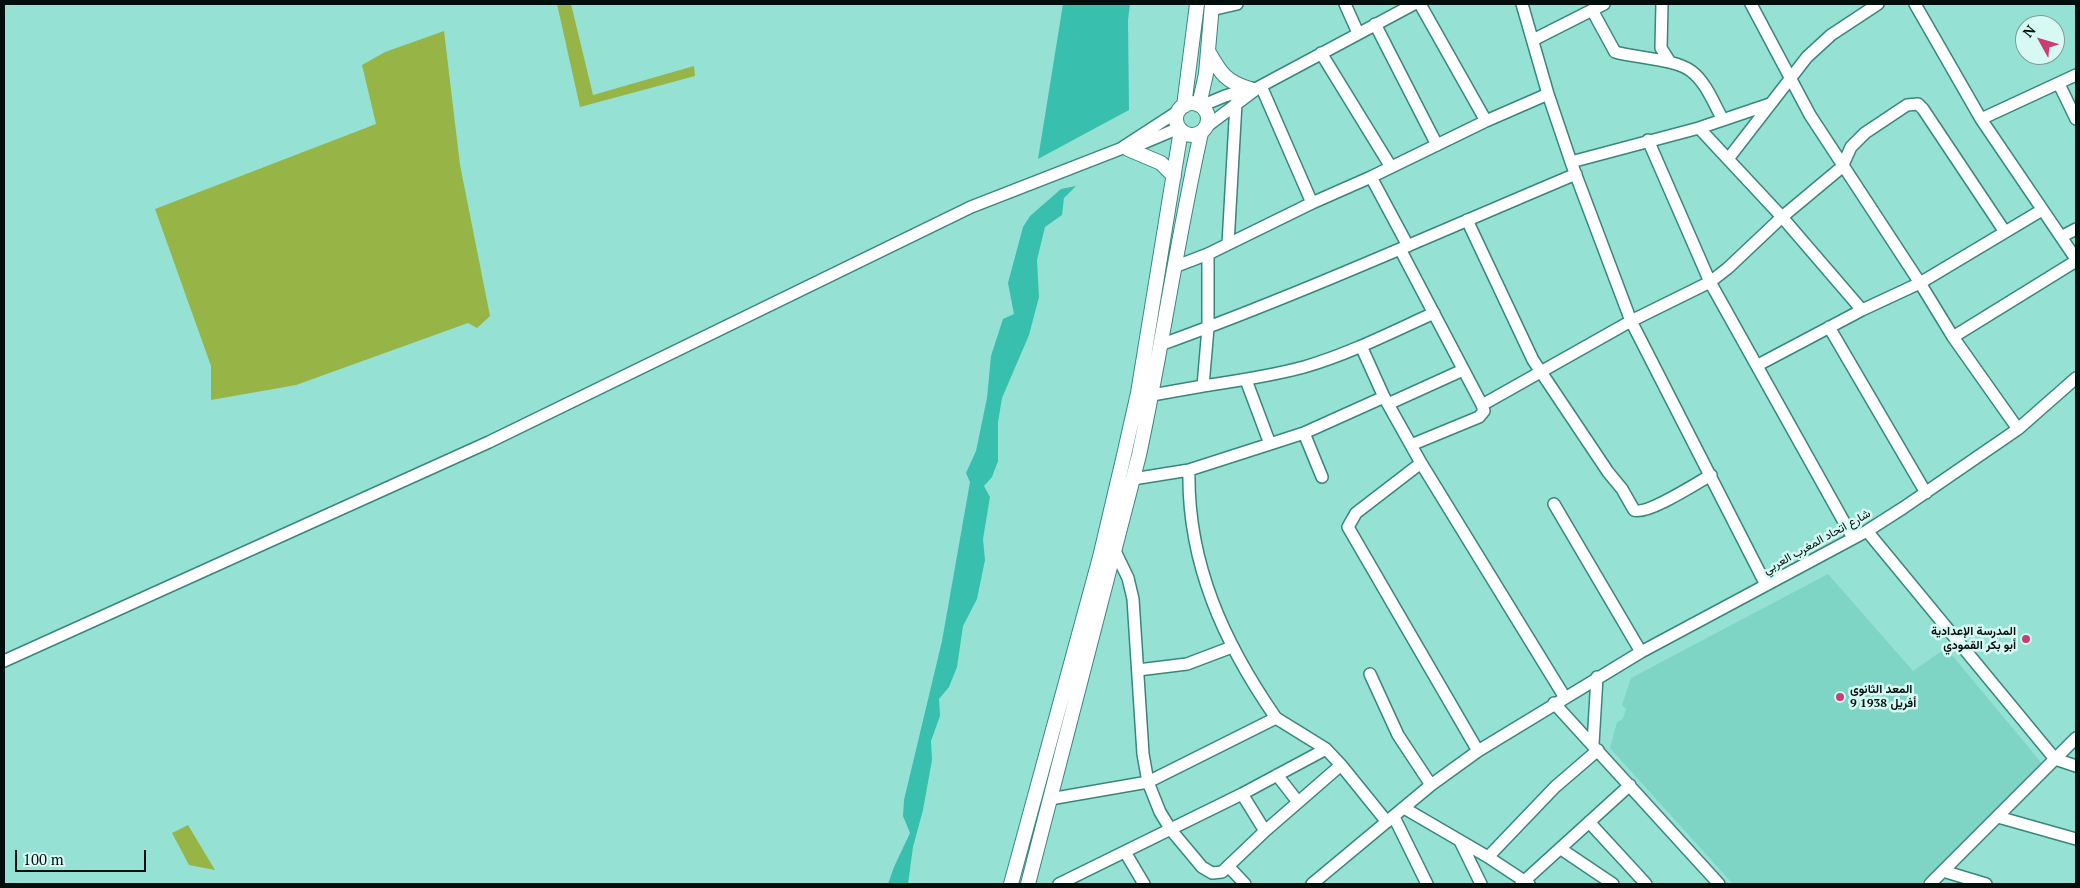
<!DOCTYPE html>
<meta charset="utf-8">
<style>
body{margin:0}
#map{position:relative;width:2080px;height:888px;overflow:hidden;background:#95e2d4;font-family:"PT Serif",serif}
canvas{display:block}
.frame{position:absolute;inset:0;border:5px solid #000f0c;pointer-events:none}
.north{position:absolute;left:2015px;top:15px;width:50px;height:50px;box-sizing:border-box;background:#d6faf3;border:1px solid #809c97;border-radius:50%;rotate:309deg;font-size:14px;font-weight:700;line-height:20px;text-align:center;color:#000f0c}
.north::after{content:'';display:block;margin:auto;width:18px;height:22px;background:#c93d70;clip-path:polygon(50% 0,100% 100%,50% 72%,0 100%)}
.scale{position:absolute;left:15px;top:850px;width:131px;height:22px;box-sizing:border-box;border:2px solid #000f0c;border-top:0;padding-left:6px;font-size:15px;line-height:18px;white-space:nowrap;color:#000f0c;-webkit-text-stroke:4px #d6faf3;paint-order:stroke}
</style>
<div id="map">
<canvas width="2080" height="888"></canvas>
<div class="frame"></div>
<div class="north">N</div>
<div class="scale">100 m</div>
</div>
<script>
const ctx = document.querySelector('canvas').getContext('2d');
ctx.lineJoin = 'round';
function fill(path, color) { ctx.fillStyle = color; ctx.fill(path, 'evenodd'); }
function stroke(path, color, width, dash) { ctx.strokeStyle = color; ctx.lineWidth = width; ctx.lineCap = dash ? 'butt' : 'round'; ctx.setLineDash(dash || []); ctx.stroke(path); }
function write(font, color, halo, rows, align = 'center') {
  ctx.font = font + ' "PT Serif",Vazirmatn,serif'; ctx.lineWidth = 5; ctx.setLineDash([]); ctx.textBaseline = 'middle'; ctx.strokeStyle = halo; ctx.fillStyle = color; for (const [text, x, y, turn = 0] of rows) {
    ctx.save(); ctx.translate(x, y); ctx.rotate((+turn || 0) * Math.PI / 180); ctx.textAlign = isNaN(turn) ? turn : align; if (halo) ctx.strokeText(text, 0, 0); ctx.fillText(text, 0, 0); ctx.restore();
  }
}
fill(new Path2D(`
 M1828 574 1913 671 1946 648 2044 766 1920 884H1733L1610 748 1617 722 1623 719 1626 709 1622 705 1631 678Z`), '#7ed5c6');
fill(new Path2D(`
 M557 4H571L593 95 694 66 695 76 580 107Z
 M444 31 460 165 490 316 477 328 468 323 296 385 211 400V366L155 209 376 124 362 65 385 52Z
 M188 825 215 870 189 865 172 833Z`), '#97b446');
fill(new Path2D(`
 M1063 4H1130L1128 20 1129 110 1038 159Z
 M1076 186 1064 198 1062 215 1045 227 1037 260 1039 297 1029 335 1002 398 998 422V461L992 477 984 486 990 497 983 539 985 560 977 599 963 626 957 667 949 687 939 699 940 716 931 741 932 760 923 810 913 847 908 884H888L894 867 910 833 903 816 904 800 942 641 970 482 966 473 976 451 987 398 991 356 1003 319 1014 314 1008 283 1023 227 1030 216 1061 189Z`), '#38bfad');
const minor = new Path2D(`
 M1345 4 1358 33
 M1420 4 1486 121
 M1522 4 1548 94 1571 162 1631 321 1766 585
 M1662 4 1661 48 1670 62
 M1751 4 1810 115 1920 283 1953 337 2018 429
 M1915 4 1981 119 2076 259
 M1211 10 1237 4
 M1592 10 1615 52C1636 58 1676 59 1691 71 1706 82 1714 104 1723 120
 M1375 24 1437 145
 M1533 40 1604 4
 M1321 53 1391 167
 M2059 84 2076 119
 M1261 86 1312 203
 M1201 106 1225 96 1252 88
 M1981 119 2076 75
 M1206 127 1259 87 1414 4
 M1699 128 1782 217 1862 310
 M1648 140 1710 282 1853 538
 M1129 149 1179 128
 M1728 159 1807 57 1831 35 1878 4
 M1571 162 1699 128 1770 104
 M1371 177 1408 246
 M1467 220 1533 360 1608 472 1622 489 1634 510C1646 516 1697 483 1711 475
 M2061 237 2076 229
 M1228 244 1236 103
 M1400 249 1482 405 1484 411 1479 417 1411 445
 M1208 254V328L1203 386C1237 381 1271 376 1304 367 1349 354 1392 332 1434 313
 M1174 267 1208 254 1312 203 1371 177 1486 121 1548 94
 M1829 327 1926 493
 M1953 337 2076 261
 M1160 345C1301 294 1438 232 1576 174
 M1361 346 1384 397 1421 463 1564 696
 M1758 365 1862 310 1920 283 2042 210
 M1246 380 1270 444 1304 433 1384 397
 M1152 395 1203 386
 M1388 404 1463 370
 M1482 405 1631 321 1710 282 1728 268 1782 217 1842 167 1851 147 1865 133 1907 105 1918 104 1923 109 2005 232
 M1304 433 1322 477
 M1421 463 1356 513 1348 527 1478 751
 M1189 470 1270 444
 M1133 479 1189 470C1187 563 1224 643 1276 718
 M1554 504 1641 652
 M1867 531 2055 759 2076 766
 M1114 549 1128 578 1133 599 1143 754 1148 782 1160 812 1171 830 1202 867 1212 873 1222 872 1265 831 1341 765
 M4 661 489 442 971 207 1120 149 1180 110
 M1138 670 1187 664 1232 647
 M1370 674 1398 735 1431 785
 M1554 703 1719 884
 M1593 744 1597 677
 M1277 775 1298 802
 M1242 794 1265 831
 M1050 799 1148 782 1276 718 1326 749 1341 765 1387 822
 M1404 808 1488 857 1529 884
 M1394 817 1427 884
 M1998 817 2076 839
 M1589 822 1646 884
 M1460 841 1481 884
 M1561 849 1613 884
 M1125 852 1144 884
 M1488 857 1555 787 1598 750
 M1228 866 1245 884
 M1943 871 1986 884
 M1059 884 1242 794 1326 749
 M1312 884 1431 785 1478 751 1641 652 1867 531 1903 508 2018 429 2076 378
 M1521 884 1630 785
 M1930 884 2076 738`);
const major = new Path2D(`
 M1208 51C1220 72 1225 82 1250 89
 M1176 119a16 16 0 1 1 32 0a16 16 0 1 1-32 0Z
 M1199 105 1206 74 1212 4
 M1184 106 1197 4
 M1128 149 1161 163 1174 176
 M1011 884 1100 557 1124 455 1138 393 1181 130
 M1028 884 1139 455C1162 348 1177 239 1201 133`);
stroke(minor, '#39877b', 14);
stroke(major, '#39877b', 16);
stroke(minor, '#fff', 11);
stroke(major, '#fff', 14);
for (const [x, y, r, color] of [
 [2026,639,5,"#c93d70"],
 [1840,697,5,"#c93d70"]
]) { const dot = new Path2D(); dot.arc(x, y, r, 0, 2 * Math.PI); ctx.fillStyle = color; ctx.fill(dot); stroke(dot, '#d6faf3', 2); }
write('12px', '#000f0c', '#d6faf3', [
 ["شارع اتحاد المغرب العربي",1817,542,-29]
]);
write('bold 12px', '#000f0c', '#d6faf3', [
 ["المدرسة الإعدادية",2016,632],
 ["أبو بكر القمودي",2016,646],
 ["المعد الثانوي",1850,690,"left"],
 ["9 أفريل 1938",1850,704,"left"]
], 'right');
</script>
